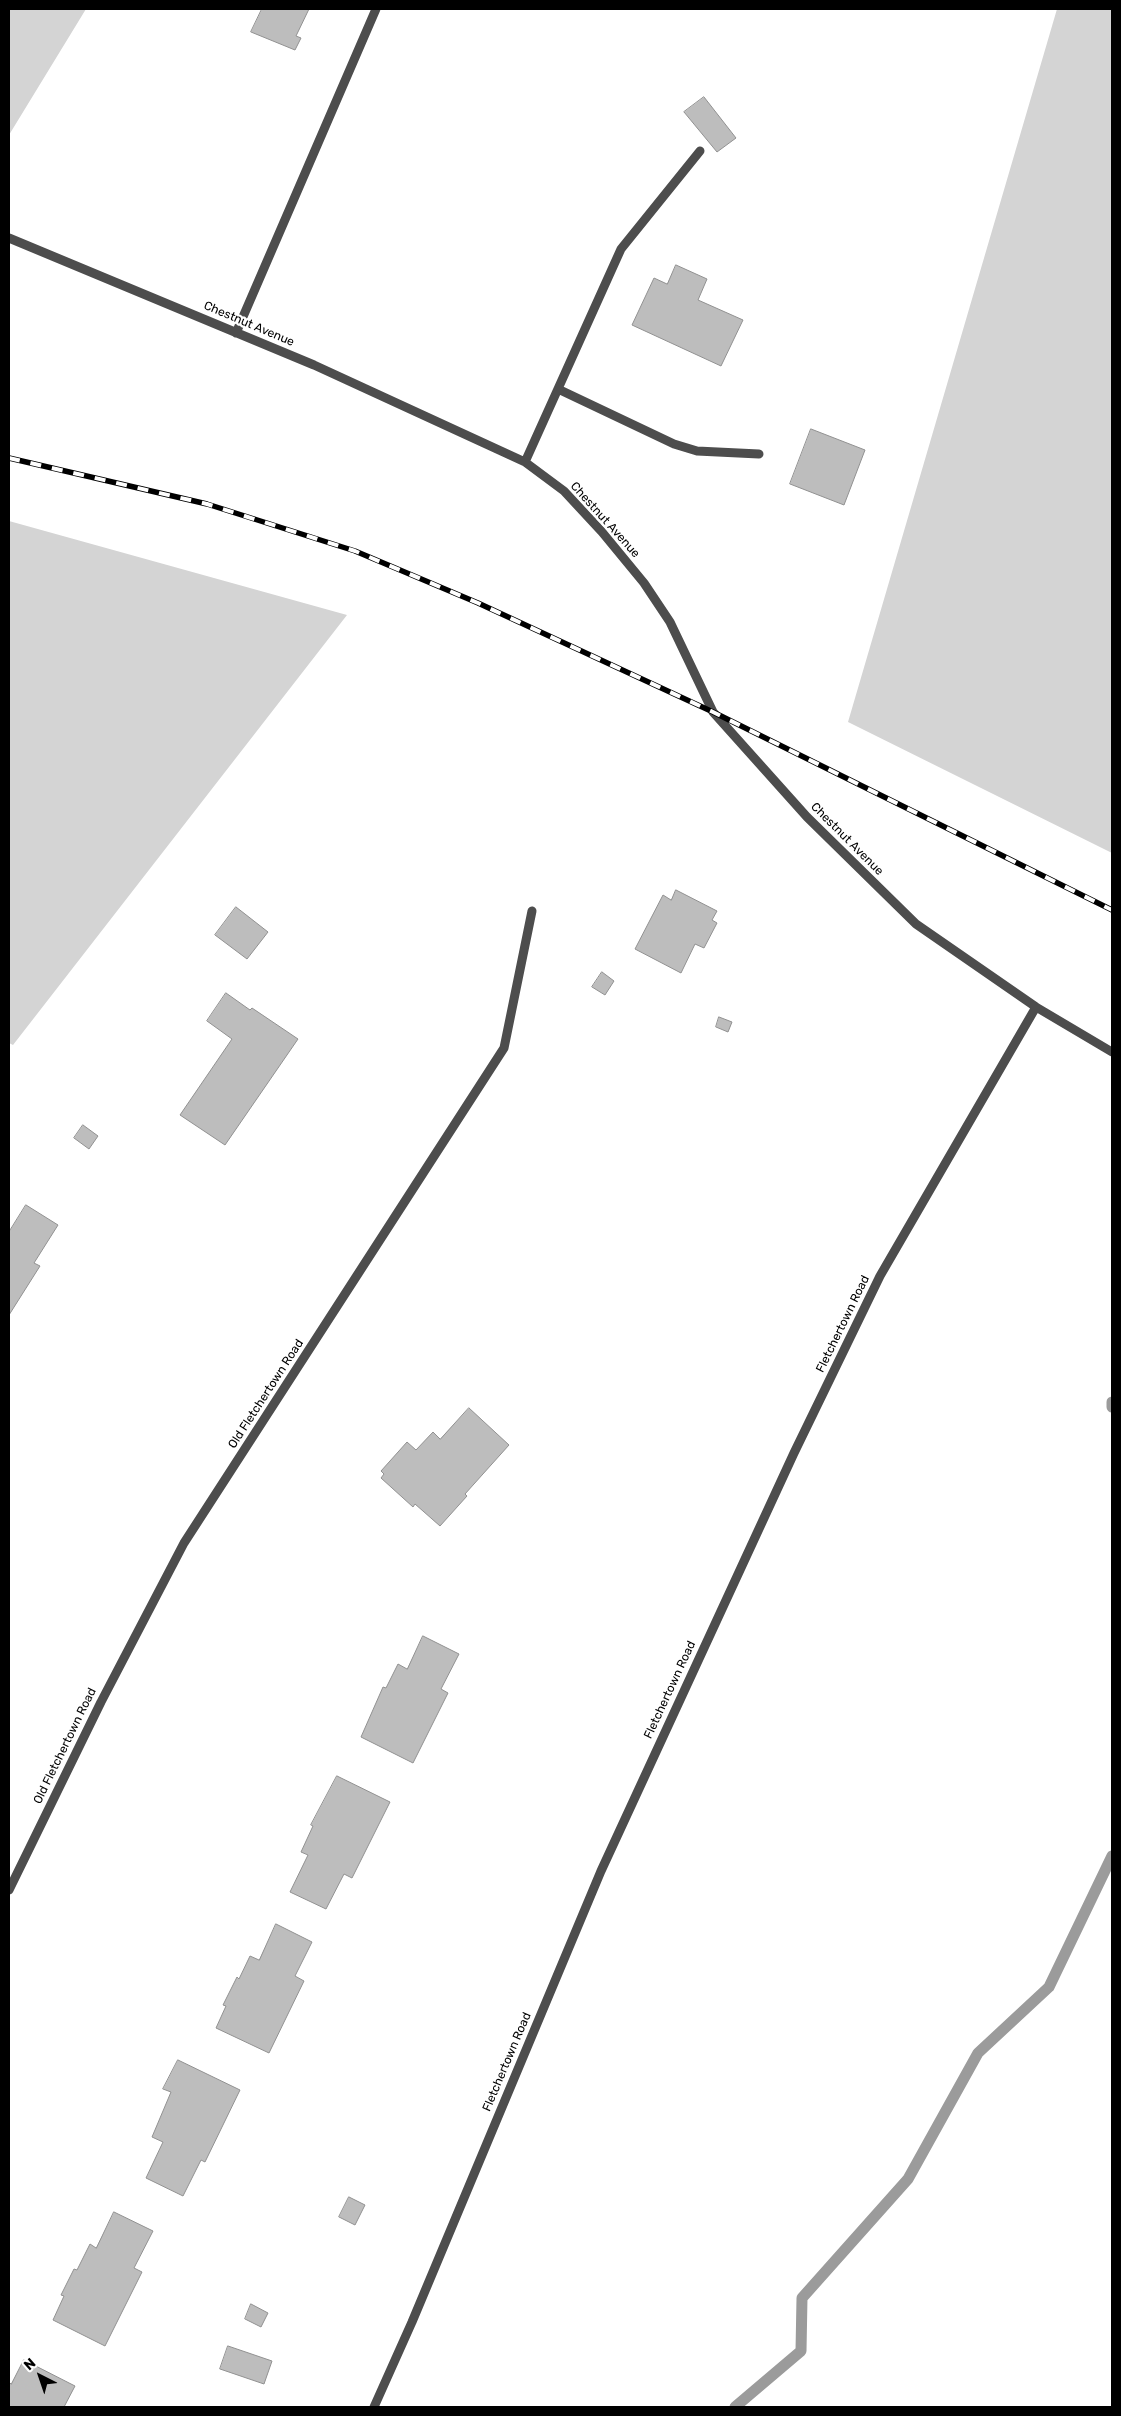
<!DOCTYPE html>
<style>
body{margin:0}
#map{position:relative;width:1121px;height:2416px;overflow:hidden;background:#fff;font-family:Rubik,sans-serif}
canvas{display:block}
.frame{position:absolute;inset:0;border:10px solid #000;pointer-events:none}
.north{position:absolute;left:15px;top:2351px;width:50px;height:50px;-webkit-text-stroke:4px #fff;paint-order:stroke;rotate:319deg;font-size:14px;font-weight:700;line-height:20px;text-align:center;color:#000}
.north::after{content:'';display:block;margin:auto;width:18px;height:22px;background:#000;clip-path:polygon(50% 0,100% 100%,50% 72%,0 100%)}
</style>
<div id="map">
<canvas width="1121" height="2416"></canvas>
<div class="frame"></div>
<div class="north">N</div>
</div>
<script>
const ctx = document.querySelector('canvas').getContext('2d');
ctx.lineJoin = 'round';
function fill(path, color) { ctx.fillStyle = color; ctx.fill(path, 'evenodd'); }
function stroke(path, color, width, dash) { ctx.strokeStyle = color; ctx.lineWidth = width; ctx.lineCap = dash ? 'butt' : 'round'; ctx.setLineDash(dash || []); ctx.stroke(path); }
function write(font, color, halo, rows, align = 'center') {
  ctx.font = font + ' Rubik,sans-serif'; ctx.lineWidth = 4.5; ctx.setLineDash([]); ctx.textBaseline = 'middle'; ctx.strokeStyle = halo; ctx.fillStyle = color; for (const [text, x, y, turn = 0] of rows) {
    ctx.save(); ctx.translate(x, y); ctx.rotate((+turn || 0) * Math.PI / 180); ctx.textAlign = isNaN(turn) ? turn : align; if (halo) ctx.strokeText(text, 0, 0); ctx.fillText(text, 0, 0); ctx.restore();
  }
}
fill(new Path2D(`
 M9 9H86L9 135Z
 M1057 9H1112V853L848 722Z
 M9 521 347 615 13 1045 9 1043Z`), '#d4d4d4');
stroke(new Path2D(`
 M1112 1402V1407
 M735 2407 801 2351 802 2298 908 2179 978 2053 1049 1987 1112 1856`), '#9b9b9b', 11);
const building = new Path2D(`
 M262 9H309L296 36 301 38 295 50 251 32Z
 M704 97 736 138 717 152 684 112Z
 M676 265 707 279 698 300 743 320 721 366 632 325 654 278 667 284Z
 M811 429 865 450 844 505 790 484Z
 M676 890 717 911 712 920 717 923 704 948 695 944 681 973 635 949 663 895 671 900Z
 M236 907 268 932 247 959 215 935Z
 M602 972 614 981 605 995 592 987Z
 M226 993 250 1010 252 1008 298 1039 225 1145 180 1115 232 1039 207 1021Z
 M719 1017 732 1022 728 1032 716 1027Z
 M83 1125 98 1136 89 1149 74 1138Z
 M26 1205 58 1225 34 1263 40 1266 9 1315V1232Z
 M469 1408 509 1445 465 1494 467 1496 440 1526 415 1504 413 1507 381 1478 384 1474 381 1471 407 1442 416 1450 433 1432 440 1439Z
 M423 1636 459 1654 441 1689 448 1693 413 1763 361 1737 383 1687 386 1688 398 1664 407 1669Z
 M337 1776 390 1802 352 1878 344 1874 326 1909 290 1892 308 1855 301 1852 313 1826 311 1825Z
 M276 1924 312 1942 295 1976 304 1981 269 2053 216 2028 226 2006 223 2005 237 1977 239 1979 250 1956 259 1960Z
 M178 2060 240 2090 205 2162 201 2160 183 2196 146 2178 163 2142 152 2137 171 2092 163 2089Z
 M349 2197 365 2205 355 2225 339 2217Z
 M114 2212 153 2231 134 2268 142 2272 105 2346 53 2320 64 2296 61 2295 74 2269 77 2270 90 2244 96 2248Z
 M251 2304 268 2313 261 2327 245 2319Z
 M228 2346 272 2361 264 2384 220 2369Z
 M24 2360 75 2386 64 2407H9V2382L11 2384Z`);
fill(building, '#bdbdbd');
stroke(building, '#919191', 1);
stroke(new Path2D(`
 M9 238 314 365 525 462 564 491 602 532 644 583 670 622 713 712 807 817 916 924 1036 1007 1112 1052
 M236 333 376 9
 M558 389 674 444 697 451 759 454
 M525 462 621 249 700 151
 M9 1890 101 1702 184 1543 504 1048 532 911
 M374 2407 412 2322 601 1871 794 1453 880 1276 1036 1007`), '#4d4d4d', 9);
const rail = new Path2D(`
 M9 458 207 504 355 551 478 603 713 712 1112 910`);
stroke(rail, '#000', 5.5);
stroke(rail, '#fff', 4, [11]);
write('12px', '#000', '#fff', [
 ["Chestnut Avenue",249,324,23],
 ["Chestnut Avenue",605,520,48],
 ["Chestnut Avenue",847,839,45],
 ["Fletchertown Road",843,1324,-64],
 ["Old Fletchertown Road",266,1394,-57],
 ["Fletchertown Road",670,1690,-65],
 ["Old Fletchertown Road",65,1746,-64],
 ["Fletchertown Road",507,2062,-67]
]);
</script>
